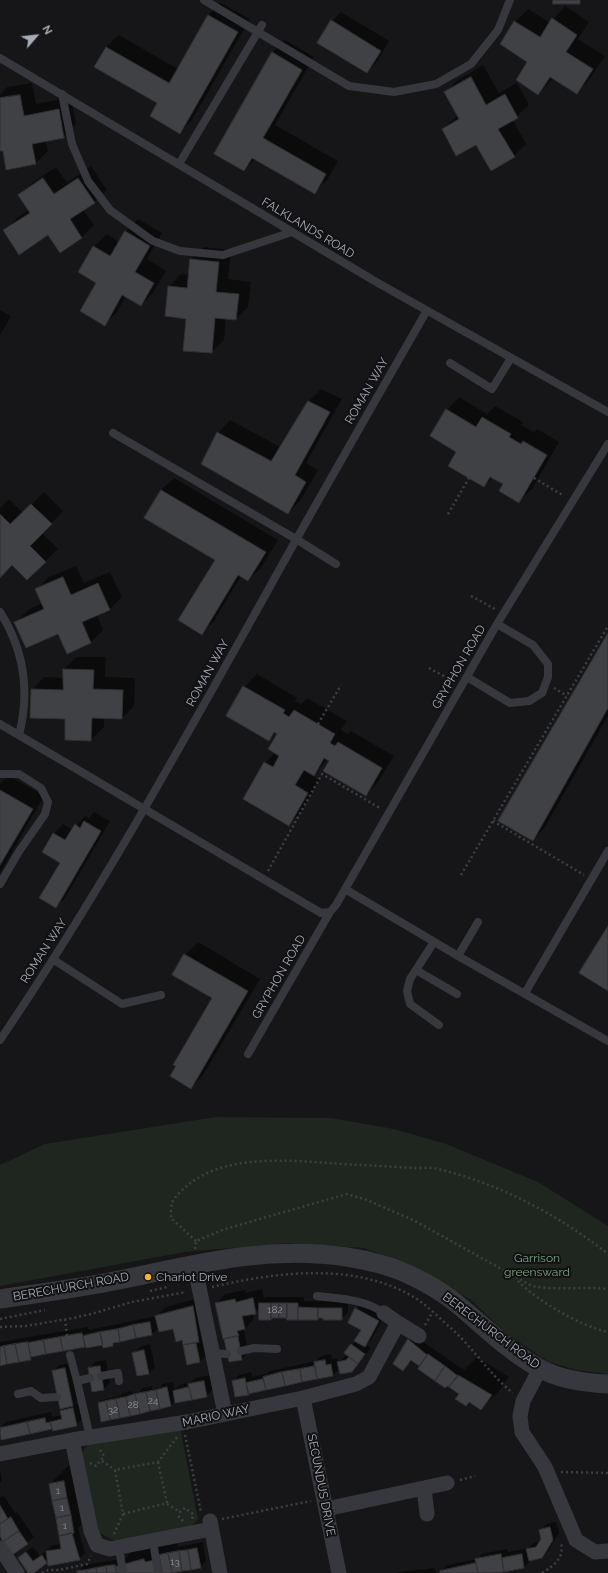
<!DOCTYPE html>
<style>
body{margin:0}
#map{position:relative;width:608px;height:1573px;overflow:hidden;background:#161618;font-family:Raleway,sans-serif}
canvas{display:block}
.north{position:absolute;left:16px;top:16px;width:40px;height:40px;-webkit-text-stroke:3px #111113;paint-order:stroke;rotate:62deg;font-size:11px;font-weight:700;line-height:16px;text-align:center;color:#a8adb8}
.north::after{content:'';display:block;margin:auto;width:14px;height:18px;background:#a8adb8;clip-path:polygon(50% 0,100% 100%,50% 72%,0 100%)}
</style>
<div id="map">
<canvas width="608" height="1573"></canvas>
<div class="north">N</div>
</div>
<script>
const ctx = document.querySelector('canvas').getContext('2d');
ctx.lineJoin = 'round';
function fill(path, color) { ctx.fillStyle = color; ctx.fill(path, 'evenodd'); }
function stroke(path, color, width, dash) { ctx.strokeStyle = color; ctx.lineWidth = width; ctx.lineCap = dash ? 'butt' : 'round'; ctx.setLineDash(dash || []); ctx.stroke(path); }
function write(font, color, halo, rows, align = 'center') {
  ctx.font = font + ' Raleway,sans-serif'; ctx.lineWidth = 4; ctx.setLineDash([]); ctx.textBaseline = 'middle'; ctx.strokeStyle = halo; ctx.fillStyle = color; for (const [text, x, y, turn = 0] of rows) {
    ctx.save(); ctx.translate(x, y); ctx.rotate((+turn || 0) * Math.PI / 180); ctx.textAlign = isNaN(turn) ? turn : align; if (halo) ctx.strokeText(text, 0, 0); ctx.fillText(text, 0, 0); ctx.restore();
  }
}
fill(new Path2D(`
 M216 1117 331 1118 394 1129 446 1144 538 1182 608 1226V1374L576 1370 549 1362 508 1335 471 1300 431 1276 407 1263 363 1248 289 1243 230 1248 185 1252 0 1286V1165L45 1144Z
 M172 1423 181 1432 198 1519 190 1528 118 1543 93 1529 79 1457 91 1440Z`), '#1e261f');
fill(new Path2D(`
 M221 3 250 19 192 120 180 132 159 103 106 47 119 35 178 69 208 15Z
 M565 6 589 22 578 39 605 56 589 80 576 93 553 78 538 94 515 22 528 9 550 23Z
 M341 12 389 41 376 63 367 72 332 21Z
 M285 40 314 57 275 125 338 161 327 180 314 192 255 159 244 170 272 53Z
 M483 65 499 93 517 83 529 105 513 120 526 144 514 156 443 129 458 115 445 92 458 80Z
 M32 83 36 104 71 97 76 124 63 137 46 140 48 151 35 164 3 149 0 150V95L7 87Z
 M91 166 107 190 94 202 83 209 94 225 82 237 4 231 17 218 29 210 19 195 32 183 56 167 67 183Z
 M138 219 162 233 147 259 166 271 153 293 141 305 126 296 117 312 104 324 97 283 94 247 107 234 119 242 126 231Z
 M204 247 231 250 228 279 251 282 248 307 236 319 226 318 224 340 211 352 187 318 169 287 181 274 189 275 191 259Z
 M0 310 11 316 0 335Z
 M321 389 342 399 306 463 318 470 300 501 288 513 218 433 230 420 280 447 309 401Z
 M459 397 487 414 495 406 523 422 521 425 534 432 537 429 559 442 532 489 519 501 504 484 493 477 484 486 458 451 447 410Z
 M174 478 278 540 261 568 248 580 241 576 214 621 202 633 216 559 145 517 161 490Z
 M44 492 63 511 42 533 58 549 27 579 12 564 0 576V508L9 499 23 513Z
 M76 566 84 583 110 572 122 597 109 610 97 615 103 630 91 642 16 622 28 610 42 603 36 590 49 577Z
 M608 635V716L545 827 533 840Z
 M77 657H106L105 677 135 678 134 706 122 718H104V727L91 740 66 739V718L32 690 44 677 64 678V669Z
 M257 674 297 698 295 701 301 704 307 698 347 721 341 730 348 734 351 731 394 756 378 782 366 795 328 759 313 776 319 780 301 812 289 824 265 763 275 752 278 733 276 732 269 739 244 687Z
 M8 775 44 796 0 873V784Z
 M94 812 110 821 65 898 56 907 61 862 54 834 63 824 73 830 85 816 89 818Z
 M198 942 260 979 203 1075 191 1088 213 998 185 955Z
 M262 1289 264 1299 266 1297H304V1301L348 1302V1313L341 1319 324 1317 318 1319 288 1317 260 1308 252 1313 254 1319 244 1330 248 1352 242 1359 230 1361 216 1304 225 1294 245 1290V1293Z
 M202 1297 206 1355 200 1362 188 1364 183 1339 174 1328H159L152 1334 116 1342 113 1345 86 1346 35 1355 31 1359 0 1365V1342L88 1327 89 1330 156 1316 166 1307Z
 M362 1303 385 1315 371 1340 366 1345 371 1348 351 1371 340 1368 333 1375 236 1396 233 1381 239 1375 251 1372 252 1377 266 1374 270 1371 316 1361 321 1356 331 1354 332 1359 337 1358 338 1363 345 1356H348L345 1353 356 1341 362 1329 356 1309Z
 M415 1333 423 1342 464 1370 477 1357 509 1377 499 1391 481 1409 412 1360 403 1370 394 1363 409 1339Z
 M150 1344 155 1367 149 1373 133 1353 140 1347Z
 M106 1360 110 1383 104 1389 89 1368 95 1362Z
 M71 1363 79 1399 74 1404 79 1403 82 1419 76 1425 2 1439 0 1428 6 1422 51 1412 52 1417 62 1415 61 1411 66 1407 53 1372 59 1365Z
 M210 1375 213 1389 206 1396 176 1400 171 1406 99 1403 101 1400 120 1396 123 1393 132 1391V1393L139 1392 143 1388 152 1386V1389L160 1387 163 1384 173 1382 175 1390 180 1385 191 1382 196 1378Z
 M82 1464 92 1514 78 1528 85 1553 79 1559 48 1561 32 1573H29L19 1558 25 1552 33 1547 40 1556 53 1545 62 1544 50 1484 68 1466Z
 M0 1469 2 1481 0 1483Z
 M4 1496 15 1513 17 1512 34 1537 13 1553 0 1535V1497Z
 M556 1522 559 1533 548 1551 542 1557 530 1561 524 1567 493 1573H442L441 1571 447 1565 477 1559 482 1554 507 1549 508 1552 529 1548 534 1543 542 1540 540 1530 547 1524Z
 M177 1541 178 1547 203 1542 206 1561 200 1567 164 1573H74L78 1572 84 1565 121 1559 122 1562 134 1549Z
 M435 1568 436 1573H397L398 1572Z`), '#0007');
const building = new Path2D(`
 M553 0H580V4H553Z
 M208 15 238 32 180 134 150 116 157 103 94 67 106 47 169 83Z
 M552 18 577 35 566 52 593 69 577 94 550 77 538 95 516 80 527 62 500 44 514 21 540 37Z
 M331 20 381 51 367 73 317 43Z
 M272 52 302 70 263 138 326 174 315 194 252 158 244 171 214 154Z
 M471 77 486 105 505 94 518 118 498 129 515 157 491 171 476 145 456 156 442 129 459 119 444 92Z
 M20 95 24 116 59 109 64 138 32 144 36 164 6 170 3 151H0V98Z
 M43 178 54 194 78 178 95 203 70 219 82 238 60 253 48 235 19 255 3 230 30 213 18 195Z
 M125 231 150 246 135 272 154 283 141 306 122 295 105 326 80 311 96 283 78 272 93 246 110 256Z
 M190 259 219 262 216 292 239 294 236 320 215 318 212 353 183 351 186 319 165 316 168 286 187 288Z
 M308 401 330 412 295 475 306 482 288 514 201 464 217 432 271 461Z
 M446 409 476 427 482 417 511 434 509 437 521 444 523 441 547 455 519 503 499 491 503 484 490 477 484 487 448 466 456 452 430 436Z
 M161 490 266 552 248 581 238 575 202 635 178 620 215 560 144 518Z
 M31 504 52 524 30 546 46 562 27 580 12 565 0 578V514L10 524Z
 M63 577 71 595 98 583 110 610 82 622 91 643 67 654 58 634 26 648 14 622 44 609 35 589Z
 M608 633V708L533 841 498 821Z
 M63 669 94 670 93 689 123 690 122 719 92 718 91 741 65 740V719L30 718 31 689 63 690Z
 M243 686 285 710 283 713 289 717 294 710 335 734 330 743 335 746 338 742 382 768 366 796 323 771 329 761 324 758 314 776 304 770 295 785 308 793 289 826 243 799 264 762 273 767 279 756 268 749 277 734 274 732 269 741 226 716Z
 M0 790 33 809 0 865Z
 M84 821 101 831 56 908 39 898 60 863 42 852 53 833 65 840 75 824 80 828Z
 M608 926V991L579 973Z
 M184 954 248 991 191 1089 170 1076 176 1066 173 1065 212 998 172 975Z
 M253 1298 256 1314 242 1316 245 1329 237 1331 239 1336 223 1339 215 1303 235 1299 236 1302Z
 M259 1303H271V1320H259Z
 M271 1303H279V1318H271Z
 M279 1303H287V1318H279Z
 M287 1303H298V1320H287Z
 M193 1306 199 1342 183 1345 182 1340 176 1342 173 1329 159 1332 155 1316Z
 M298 1307 318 1308V1320H298Z
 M318 1308H342V1320H323V1318H318Z
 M355 1308 379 1321 365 1347 354 1341 361 1330 348 1323Z
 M150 1322 152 1335 136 1338 133 1325Z
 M133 1325 136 1338 120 1342 118 1329Z
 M118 1329 120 1342 113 1343V1346L103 1348 100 1332Z
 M100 1332 103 1345 86 1348 83 1336Z
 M82 1333 85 1347 63 1351 60 1337Z
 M238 1336 242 1360 229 1362 224 1339Z
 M60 1337 63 1351 46 1354 43 1340Z
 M408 1339 427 1355 419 1366 411 1360 403 1371 393 1364Z
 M43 1340 46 1354 31 1357 28 1343Z
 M28 1342 31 1360 19 1362 15 1344Z
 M196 1343 200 1362 187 1365 183 1345Z
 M15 1344 19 1362 7 1364 4 1346Z
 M351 1344 365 1354 358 1364 344 1353Z
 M4 1346 7 1364 0 1366V1347Z
 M144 1350 149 1374 137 1376 132 1353Z
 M428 1354 445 1366 435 1381 418 1369Z
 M349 1357 358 1364 352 1372 340 1374 337 1362 346 1360Z
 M325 1360 326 1365 331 1364 333 1376 317 1379 314 1362Z
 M100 1366 104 1390 92 1392 88 1368Z
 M315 1366 317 1379 302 1382 300 1369Z
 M445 1366 458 1376 449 1387 447 1386 445 1388 435 1381Z
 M65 1368 73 1406 60 1409 52 1371Z
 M300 1369 302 1382 285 1386 282 1372Z
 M282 1372 285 1386 266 1390 263 1377Z
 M458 1375 492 1395 481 1410 469 1402 466 1406 455 1399 459 1394 449 1387Z
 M245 1378 249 1395 235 1397 232 1381Z
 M263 1379 266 1390 248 1394 246 1383Z
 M204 1381 207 1397 192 1400 188 1384Z
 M167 1387 171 1406 160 1409 156 1390Z
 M189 1387 192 1400 175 1403 173 1391Z
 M156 1390 160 1409 150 1411 146 1392Z
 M146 1392 150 1411 140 1414 135 1394Z
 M135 1394 140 1414 130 1416 126 1397Z
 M126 1397 130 1416 120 1418 116 1399Z
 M116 1399 120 1418 110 1420 106 1401Z
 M106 1401 110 1420 101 1422 98 1403Z
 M73 1408 77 1426 53 1431 50 1422 62 1419 60 1411Z
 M45 1418 46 1423 50 1422 52 1429 30 1434 27 1422Z
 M27 1422 30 1434 1 1440 0 1428Z
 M64 1481 67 1498 52 1501 49 1484Z
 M67 1498 71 1515 56 1518 52 1501Z
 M0 1505 8 1519 0 1524Z
 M71 1515 74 1533 59 1536 56 1518Z
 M11 1517 19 1531 3 1542 0 1536V1524Z
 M550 1527 553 1540 542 1558 529 1561 526 1549 536 1547 541 1539 539 1530Z
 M19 1531 28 1544 12 1555 3 1542Z
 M72 1533 80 1560 48 1566 46 1551 61 1549 59 1536Z
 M197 1548 201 1568 191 1570 188 1550Z
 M188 1550 191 1570 182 1571 179 1551Z
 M179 1551 182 1571 172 1573 168 1553Z
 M26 1552 33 1561 42 1555 47 1563 34 1573H28L18 1558Z
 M168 1553 172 1573H162L159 1555Z
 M501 1554 504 1572 478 1573 475 1559Z
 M522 1554 524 1568 504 1572 502 1558Z
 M144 1559 145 1562 160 1559 162 1573H117L115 1567Z
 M476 1563 478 1573H440V1571Z
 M115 1565 117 1573H107L106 1566Z
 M106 1566 107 1573H97L96 1568Z
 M96 1568 97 1573H87L86 1570Z
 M86 1570 87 1573H77V1571Z`);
fill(building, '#404145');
stroke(building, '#303034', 1);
stroke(new Path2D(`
 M534 478 564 496
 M448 514 469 478
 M471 596 495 609
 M429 668 453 681
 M554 688 567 696
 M318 724 341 685
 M493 821 584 875
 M268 871 322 774 380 808
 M461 875 608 626
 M196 1241 171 1218C171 1214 171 1207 172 1203 174 1197 183 1189 188 1185 232 1149 307 1163 361 1165 379 1166 397 1167 415 1168 424 1168 434 1167 442 1170 502 1185 560 1216 608 1254
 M195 1249 196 1241 225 1229 347 1194 367 1200 415 1221 532 1286C557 1291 582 1286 608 1289
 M518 1281C536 1300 582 1327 608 1332
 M212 1287C276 1272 353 1262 412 1296 425 1303 440 1319 452 1329 474 1349 490 1375 513 1393
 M150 1291 167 1287
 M0 1319 45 1310
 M65 1319 67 1336
 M425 1325 432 1313
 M0 1327 26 1326 73 1318 91 1314 132 1302 186 1292
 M185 1435 201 1512
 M102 1461 115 1470
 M158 1462 167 1503 123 1514 115 1470 158 1462 177 1437
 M90 1463 96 1466 104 1456 100 1450
 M561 1472 608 1473
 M460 1480 475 1476
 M167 1504 180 1512
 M222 1519 311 1501
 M183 1521 179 1517 180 1512 185 1508 193 1514 192 1520
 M114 1534 123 1514
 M42 1573 48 1570H59L87 1564 91 1556
 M542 1573C555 1565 564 1558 561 1543`), '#3d3f44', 2.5, [2, 3]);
stroke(new Path2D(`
 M204 0 349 86 394 92 436 84 471 64 498 30 510 0
 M0 58 378 283 608 412
 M62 94 72 144 88 181 110 210 153 241 180 251 223 255 292 232
 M179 164 262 25
 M450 363 492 389 511 358
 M113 433 296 539 336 564
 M0 612C24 650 30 692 19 735
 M467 677 510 703 529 701 542 693 548 677V664L533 645 497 624
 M0 724 321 913 330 912 336 905 497 624 608 444
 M0 774H19L41 788 48 802 45 814 18 853 0 884
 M345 889 458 956 608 1041
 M434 942 410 979 407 991 410 1004 439 1025
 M458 956 478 922
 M54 960 122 1004 161 995
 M416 970 457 994
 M525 993 608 851
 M0 1040C98 896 182 744 267 592 319 498 373 405 426 312
 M248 1054 330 912
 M317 1296C342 1299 363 1299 384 1313
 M241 1351 254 1348 277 1349
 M213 1353 227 1354
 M70 1355 77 1381
 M101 1376 118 1373 119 1381
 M18 1394 31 1391 41 1398 57 1397
 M90 1437 77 1381 90 1378
 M153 1541 158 1573
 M119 1548 123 1573`), '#37383d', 8);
stroke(new Path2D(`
 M194 1263 225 1414
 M398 1323 419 1336
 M540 1369 523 1401 520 1416 522 1432 545 1467 576 1540 595 1552 608 1551
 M303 1398 339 1573
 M72 1440 91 1531 97 1545 110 1549 211 1529
 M0 1454 72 1440 187 1422 303 1398 356 1384 369 1377 398 1323 384 1313
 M424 1488 427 1514
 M326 1509 447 1483
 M210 1521 220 1573
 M0 1548 17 1573`), '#37383d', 15);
stroke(new Path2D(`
 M0 1299C40 1293 80 1288 119 1280 197 1264 267 1245 347 1257 365 1260 384 1264 401 1271 422 1280 445 1293 462 1308 487 1329 510 1352 539 1368 560 1380 585 1383 608 1384`), '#37383d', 19);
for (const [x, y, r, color] of [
 [148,1277,4,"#f2b134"]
]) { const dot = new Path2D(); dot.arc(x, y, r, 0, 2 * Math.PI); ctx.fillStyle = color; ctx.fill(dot); stroke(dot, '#111113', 1.5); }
write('10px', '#8e929b', null, [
 ["182",275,1310],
 ["24",153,1401],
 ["28",133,1405],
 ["32",113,1410],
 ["1",58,1491],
 ["1",62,1508],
 ["1",65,1526],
 ["13",175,1562]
]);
write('12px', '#a8adb8', '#111113', [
 ["FALKLANDS ROAD",308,228,31],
 ["ROMAN WAY",367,391,-60],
 ["GRYPHON ROAD",459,667,-60],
 ["ROMAN WAY",208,673,-61],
 ["ROMAN WAY",44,951,-57],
 ["GRYPHON ROAD",279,977,-60],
 ["BERECHURCH ROAD",71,1287,-10],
 ["BERECHURCH ROAD",491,1331,37],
 ["MARIO WAY",216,1416,-12],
 ["SECUNDUS DRIVE",321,1485,79]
]);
write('12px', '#7fa381', '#111113', [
 ["Garrison",537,1258],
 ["greensward",537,1272]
]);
write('12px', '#a8adb8', '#111113', [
 ["Chariot Drive",156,1277]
], 'left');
</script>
